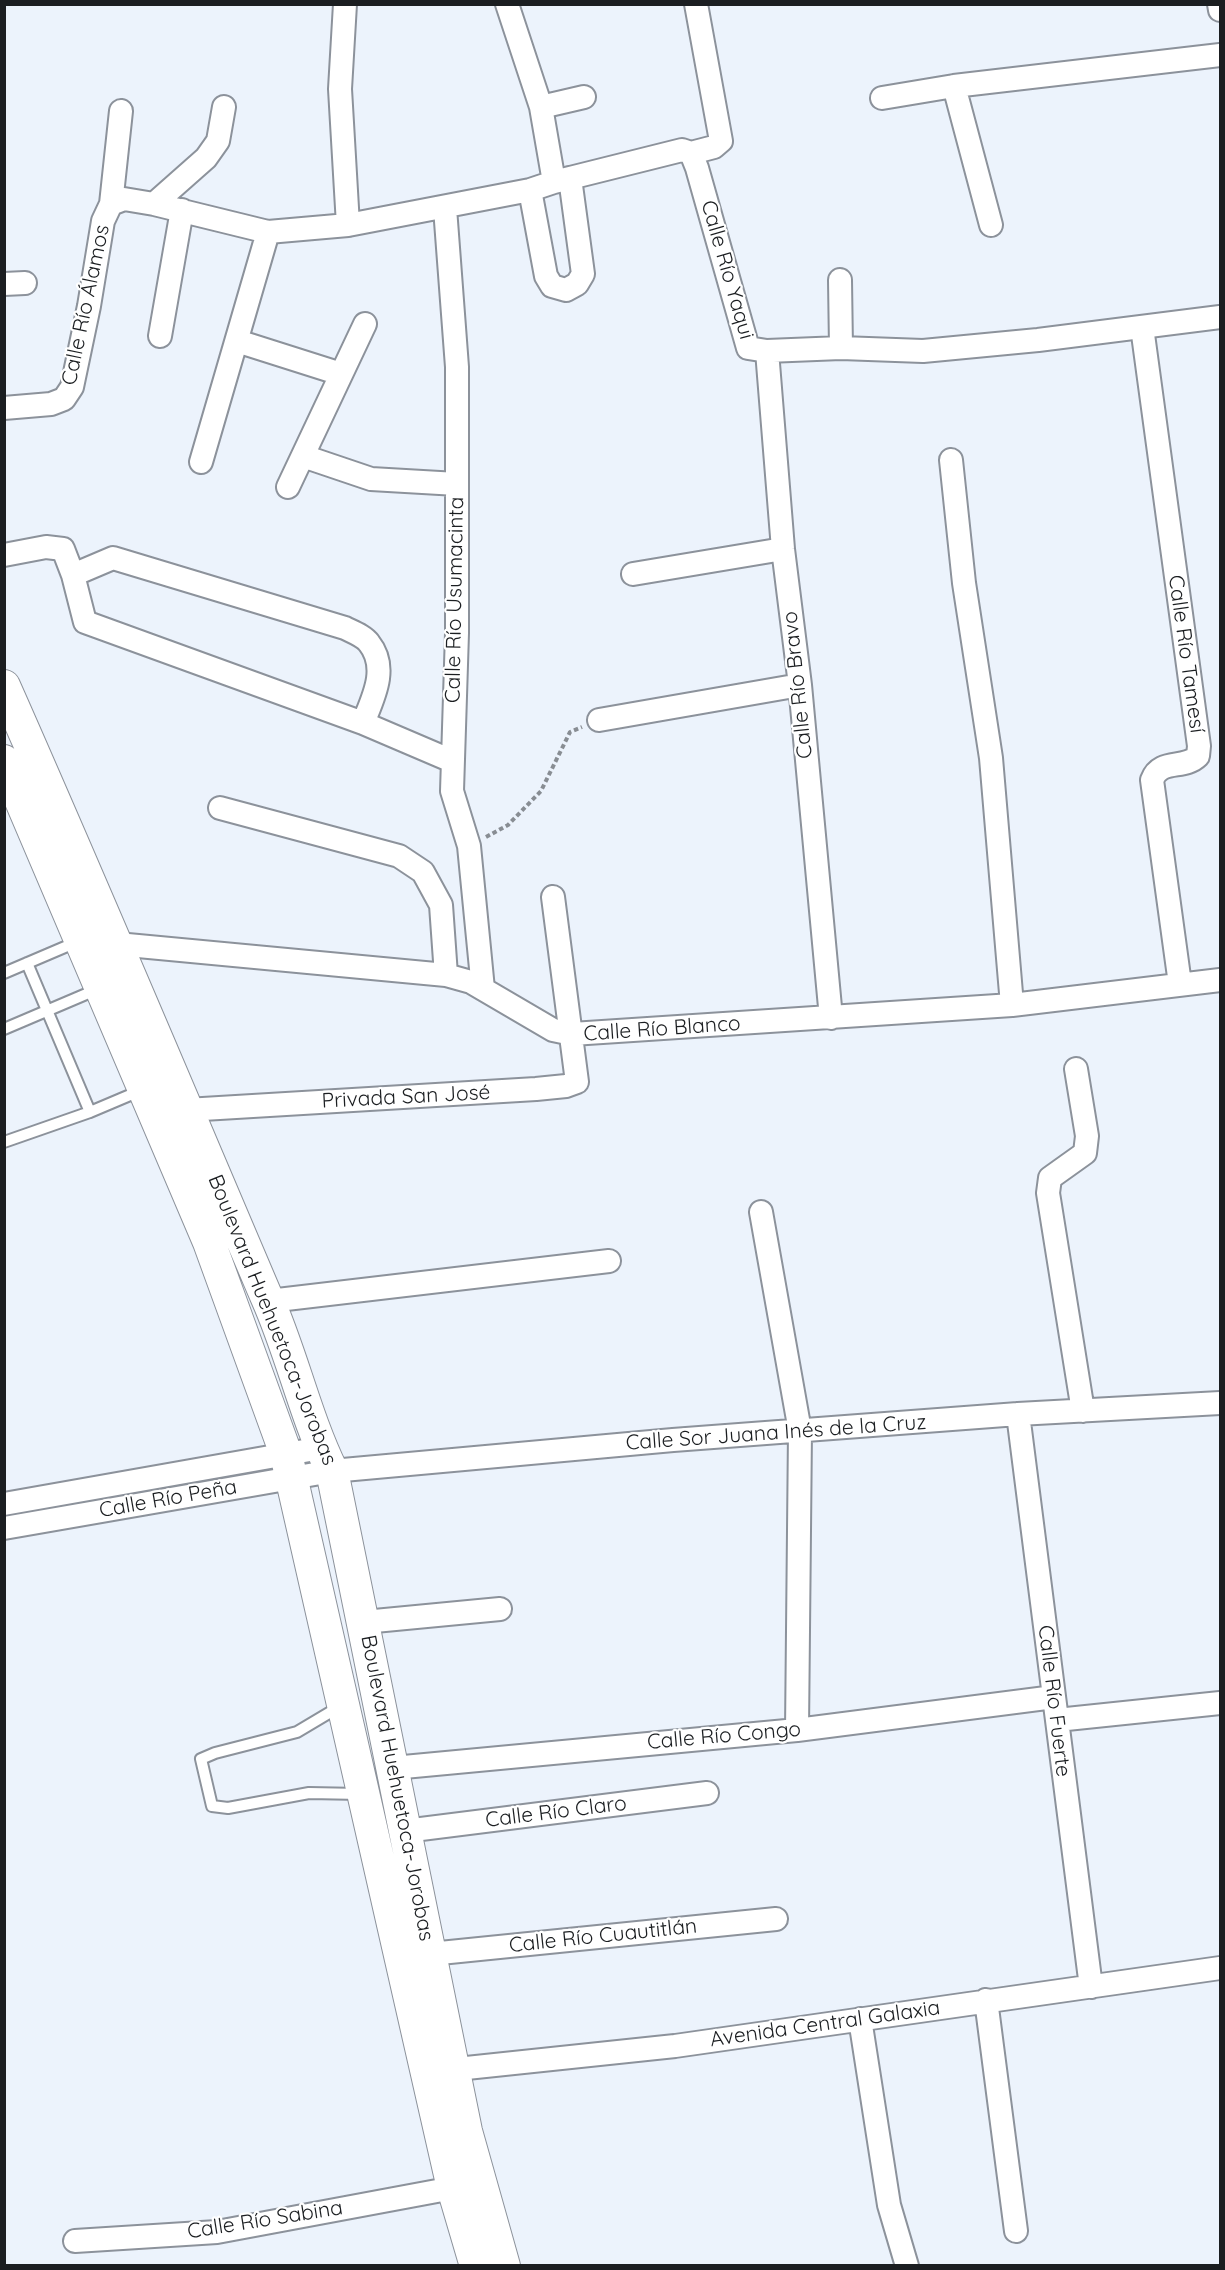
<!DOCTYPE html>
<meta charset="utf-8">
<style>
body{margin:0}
#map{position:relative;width:1225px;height:2270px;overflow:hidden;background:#ecf3fc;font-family:Quicksand,sans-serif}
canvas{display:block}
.frame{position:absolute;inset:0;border:6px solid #1b1e21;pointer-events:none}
</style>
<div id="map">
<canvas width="1225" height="2270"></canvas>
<div class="frame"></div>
</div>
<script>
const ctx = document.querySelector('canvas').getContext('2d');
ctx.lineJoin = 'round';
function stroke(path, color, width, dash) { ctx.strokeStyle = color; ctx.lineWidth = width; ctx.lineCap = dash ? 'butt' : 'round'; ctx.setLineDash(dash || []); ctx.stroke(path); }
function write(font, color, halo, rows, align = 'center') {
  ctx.font = font + ' Quicksand,sans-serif'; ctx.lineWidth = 4.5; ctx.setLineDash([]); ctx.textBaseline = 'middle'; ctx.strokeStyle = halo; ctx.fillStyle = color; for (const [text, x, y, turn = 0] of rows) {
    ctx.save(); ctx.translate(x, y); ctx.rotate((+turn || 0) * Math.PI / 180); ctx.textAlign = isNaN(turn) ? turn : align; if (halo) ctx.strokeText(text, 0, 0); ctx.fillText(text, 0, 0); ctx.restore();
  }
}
const lane = new Path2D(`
 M4 973 79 941
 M4 1029 98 989
 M90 1112 142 1090
 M4 1142 90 1112 27 963
 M339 1707 297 1732 215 1753 201 1759 212 1806 228 1808 309 1793 361 1794`);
const street = new Path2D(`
 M345 4 340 89 348 225
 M507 4 541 107 554 182
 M1219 4 1220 10
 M954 86 991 225
 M882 98 954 86 1220 55
 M541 107 584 97
 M691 153 714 147 721 141 696 4
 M530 190 546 276 552 286 566 290 577 284 583 274 570 178
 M111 204 124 199 154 204 268 232 348 225 530 190 554 182 682 150 691 153 697 168 748 348 767 351 841 348 923 351 1038 340 1220 317
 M154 204 206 158 218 141 224 107
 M445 208 457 367V633L452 791 469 846 483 989
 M840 280 841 348
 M4 284 25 283
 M1142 327 1199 746 1198 756C1184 770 1160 758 1152 780L1180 984
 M160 336 182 210
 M237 341 341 374
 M767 351 783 549 800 685 831 1018
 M4 408 51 404 64 399 72 387 89 306 103 221 111 204 121 111
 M303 456 371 479 457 484
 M951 460 964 583 991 758 1012 1005
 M201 462 268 232
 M288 487 365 324
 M4 555 46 547 63 549 73 575 85 622 363 723C373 698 389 668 369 643 364 636 353 632 345 628L113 558 73 575
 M633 574 783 549
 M599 720 800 685
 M363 723 452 761
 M220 808 399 856 423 872 441 905 446 975
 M117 944 446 975 471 982 553 1030 572 1034 1012 1005 1220 980
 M1076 1069 1087 1136 1085 1153 1050 1178 1048 1193 1083 1411
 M186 1110 536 1089 566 1086 577 1082 553 897
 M761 1212 800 1431 797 1730
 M269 1301 609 1261
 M1018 1414 1091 1987
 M4 1504 321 1448
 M4 1528 332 1471 673 1440 1018 1414 1220 1403
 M364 1622 500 1609
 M1057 1720 1220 1703
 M393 1768 797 1730 1054 1697
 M405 1831 707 1793
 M430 1954 776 1919
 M986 2000 1016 2231
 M860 2019 889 2205 907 2266
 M438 2071 675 2046 1220 1968
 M75 2241 217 2232 453 2188`);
const secondary = new Path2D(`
 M4 686C94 889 180 1094 267 1298 292 1354 305 1416 332 1471L466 2131 504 2266
 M4 761 209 1242 286 1454 453 2188 476 2266`);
stroke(lane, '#8c929b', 14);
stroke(street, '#8c929b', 26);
stroke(secondary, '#8c929b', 34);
stroke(new Path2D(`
 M486 837 508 825 541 791 570 732 582 727`), '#888d93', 4, [4.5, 3]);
stroke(lane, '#fff', 10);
stroke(street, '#fff', 22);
stroke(secondary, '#fff', 32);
write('21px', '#1b1e21', '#fff', [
 ["Calle Río Yaqui",727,270,74],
 ["Calle Río Álamos",86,305,-78],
 ["Calle Río Usumacinta",455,600,-89],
 ["Calle Río Tamesí",1186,654,82],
 ["Calle Río Bravo",798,685,-96],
 ["Calle Río Blanco",662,1029,-4],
 ["Privada San José",406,1097,-3],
 ["Boulevard Huehuetoca-Jorobas",272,1320,68],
 ["Calle Sor Juana Inés de la Cruz",776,1433,-4],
 ["Calle Río Peña",168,1499,-10],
 ["Calle Río Fuerte",1054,1701,83],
 ["Calle Río Congo",724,1736,-5],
 ["Boulevard Huehuetoca-Jorobas",397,1788,79],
 ["Calle Río Claro",556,1812,-7],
 ["Calle Río Cuautitlán",603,1936,-6],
 ["Avenida Central Galaxia",825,2024,-8],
 ["Calle Río Sabina",265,2220,-9]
]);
</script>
